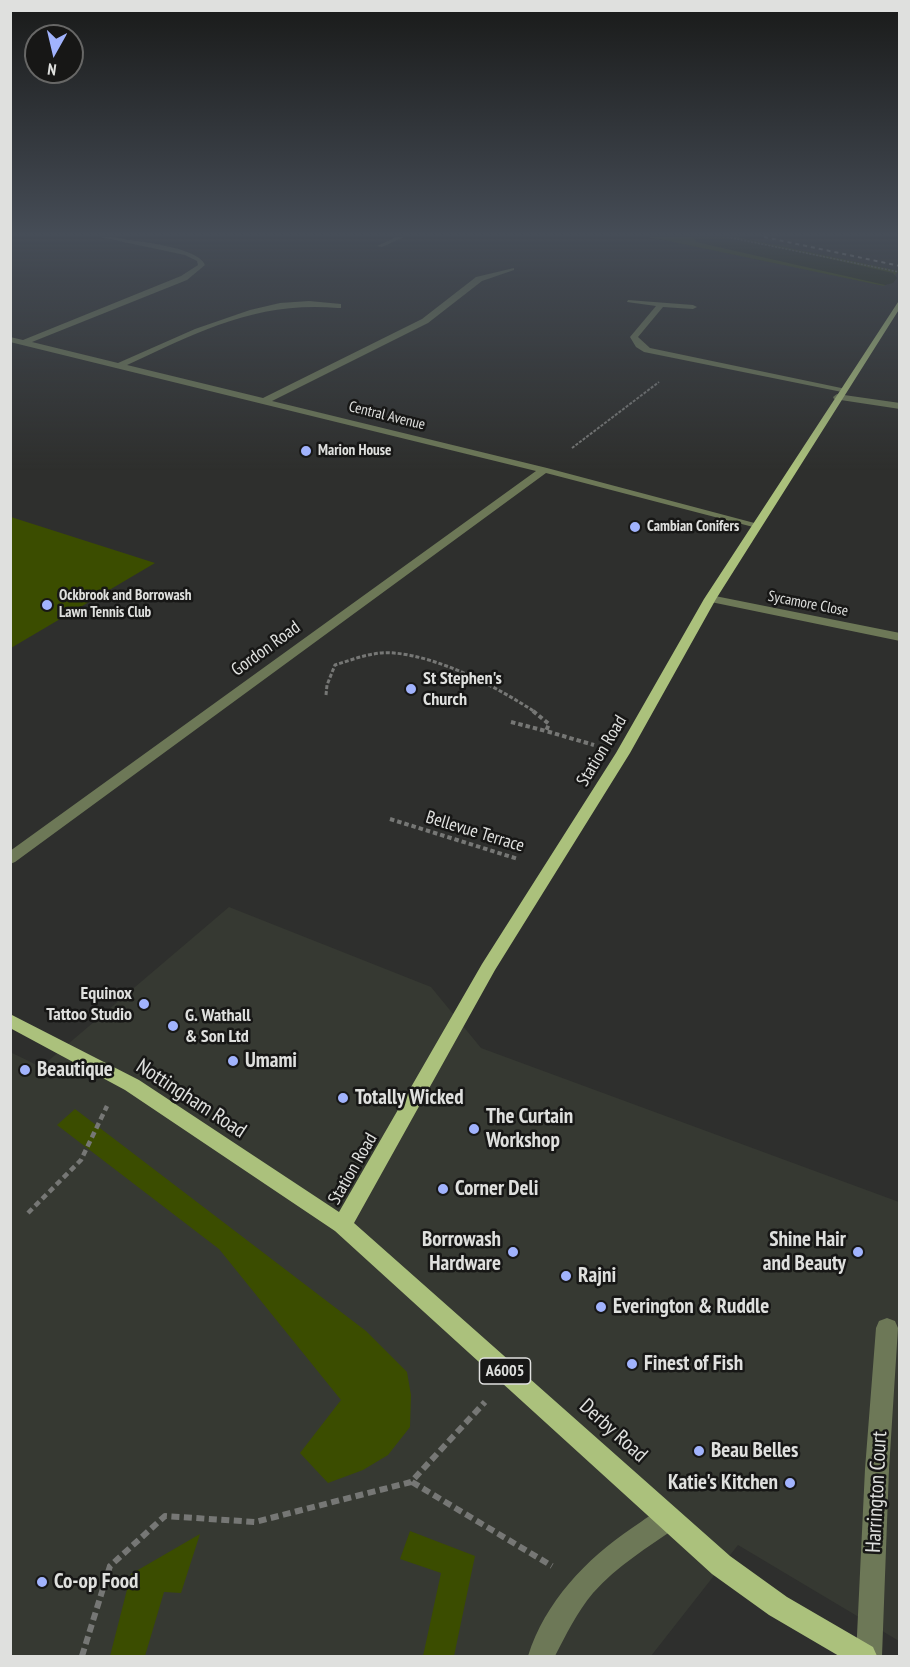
<!DOCTYPE html>
<style>
body{margin:0}
#map{position:relative;width:910px;height:1667px;overflow:hidden;background:#2e2f2d;font-family:"PT Sans Narrow",sans-serif}
canvas{display:block}
.frame{position:absolute;inset:0;border:12px solid #dfe0de;pointer-events:none}
.north{position:absolute;left:24px;top:24px;width:60px;height:60px;box-sizing:border-box;background:#171716;border:2px solid #676766;border-radius:50%;rotate:188deg;font-size:16px;font-weight:700;line-height:24px;text-align:center;color:#dfe0de}
.north::after{content:'';display:block;margin:auto;width:21px;height:27px;background:#a1b3fd;clip-path:polygon(50% 0,100% 100%,50% 72%,0 100%)}
</style>
<div id="map">
<canvas width="910" height="1667"></canvas>
<div class="frame"></div>
<div class="north">N</div>
</div>
<script>
const ctx = document.querySelector('canvas').getContext('2d');
ctx.lineJoin = 'round';
function fill(path, color) { ctx.fillStyle = color; ctx.fill(path, 'evenodd'); }
function stroke(path, color, width, dash) { ctx.strokeStyle = color; ctx.lineWidth = width; ctx.lineCap = dash ? 'butt' : 'round'; ctx.setLineDash(dash || []); ctx.stroke(path); }
function write(font, color, halo, rows, align = 'center') {
  ctx.font = font + ' "PT Sans Narrow",sans-serif'; ctx.lineWidth = 5; ctx.setLineDash([]); ctx.textBaseline = 'middle'; ctx.strokeStyle = halo; ctx.fillStyle = color; for (const [text, x, y, turn = 0] of rows) {
    ctx.save(); ctx.translate(x, y); ctx.rotate((+turn || 0) * Math.PI / 180); ctx.textAlign = isNaN(turn) ? turn : align; if (halo) ctx.strokeText(text, 0, 0); ctx.fillText(text, 0, 0); ctx.restore();
  }
}
fill(new Path2D(`
 M229 907 431 987 481 1048 899 1202V1641L738 1545 651 1656H11L10 1052 41 1067Z`), '#363932');
fill(new Path2D(`
 M649 237H736L899 271 884 286Z
 M11 517 155 563 11 648Z
 M75 1109 366 1331 407 1372 411 1395 410 1427 388 1455 363 1470 328 1483 300 1453 341 1400 219 1249 57 1125Z
 M410 1531 475 1556 454 1656H423L441 1573 400 1559Z
 M200 1534 181 1593 164 1592 145 1656H110L131 1574Z`), '#3b4d00');
fill(new Path2D(`
 M693 237H732L893 273 897 278 893 283 885 285 696 242Z`), '#1a2207');
stroke(new Path2D(`
 M727 237 899 272`), '#767775', 1.5, [2, 1.5]);
stroke(new Path2D(`
 M572 448 659 382`), '#767775', 2, [3, 1.5]);
stroke(new Path2D(`
 M326 695 327 685 335 665C354 659 374 651 394 653 440 657 497 687 535 712`), '#767775', 3, [4, 2]);
stroke(new Path2D(`
 M533 711 549 724 546 731 594 745
 M511 722 546 731
 M390 819 518 859`), '#767775', 4, [4.5, 3]);
stroke(new Path2D(`
 M28 1213 81 1160 107 1106`), '#767775', 4.5, [6, 4]);
stroke(new Path2D(`
 M412 1482 552 1566
 M82 1656 110 1566 165 1516 255 1522 411 1482 485 1402`), '#767775', 6, [8, 4.5]);
fill(new Path2D(`
 M100 237H112C132 241 198 246 205 265L187 280 32 342 118 363 195 329 250 310 280 303 309 301 341 304V308H338C256 301 199 332 127 365L263 398 422 319 476 277 514 268V270L482 281 428 323 272 401 547 468 762 525 757 528 546 473 15 862 10 864V851L536 471 10 342V337L23 340 181 276 198 265 197 261 185 255Z
 M396 237H404L382 247 377 246Z
 M628 300 693 305 697 307 693 309 663 307 638 337 650 348 846 389 842 392 644 352 636 347 630 337 656 306 627 302Z
 M837 394 900 403V409L834 399 833 397Z
 M710 595 900 633V641L706 601V597Z
 M887 1318 895 1321 898 1328 889 1469 882 1656H856L865 1469 876 1328 879 1321Z
 M668 1506 677 1509 680 1518 677 1527C648 1547 617 1566 593 1593 577 1612 566 1635 555 1656H528C545 1602 586 1559 632 1528 644 1520 655 1511 668 1506Z`), '#6d7857');
fill(new Path2D(`
 M900 299V308L716 599 630 753 495 970 354 1223 730 1556 787 1597 873 1647 877 1656H839L769 1615 712 1574 335 1231 125 1090 10 1028V1014L139 1080 339 1212 482 964 616 753 704 599Z`), '#abc17c');
stroke(new Path2D(`
 M764 237 900 266`), '#babbb9', 2, [4, 4]);
const sky = ctx.createLinearGradient(0, 0, 0, 470);
sky.addColorStop(0, '#191a19');
sky.addColorStop(0.5, '#464d57');
sky.addColorStop(1, '#464d5700');
ctx.fillStyle = sky;
ctx.fillRect(0, 0, 910, 470);
for (const [x, y, r, color] of [
 [306,451,6,"#a1b3fd"],
 [635,527,6,"#a1b3fd"],
 [47,605,6,"#a1b3fd"],
 [411,689,6,"#a1b3fd"],
 [144,1004,6,"#a1b3fd"],
 [173,1026,6,"#a1b3fd"],
 [233,1061,6,"#a1b3fd"],
 [25,1070,6,"#a1b3fd"],
 [343,1098,6,"#a1b3fd"],
 [474,1129,6,"#a1b3fd"],
 [443,1189,6,"#a1b3fd"],
 [513,1252,6,"#a1b3fd"],
 [858,1252,6,"#a1b3fd"],
 [566,1276,6,"#a1b3fd"],
 [601,1307,6,"#a1b3fd"],
 [632,1364,6,"#a1b3fd"],
 [699,1451,6,"#a1b3fd"],
 [790,1483,6,"#a1b3fd"],
 [42,1582,6,"#a1b3fd"]
]) { const dot = new Path2D(); dot.arc(x, y, r, 0, 2 * Math.PI); ctx.fillStyle = color; ctx.fill(dot); stroke(dot, '#171716', 2); }
write('15px', '#dfe0de', '#171716', [
 ["Central Avenue",387,416,14],
 ["Sycamore Close",808,604,11]
]);
write('bold 15px', '#dfe0de', '#171716', [
 ["Marion House",318,451],
 ["Cambian Conifers",647,527],
 ["Ockbrook and Borrowash",59,596],
 ["Lawn Tennis Club",59,613]
], 'left');
for (const [x, y, w] of [
 [505,1371,51]
]) { const box = new Path2D(); box.roundRect(x - w / 2, y - 13, w, 26, 4.5); ctx.fillStyle = '#171716'; ctx.fill(box); stroke(box, '#dfe0de', 1.5); }
write('bold 16px', '#dfe0de', null, [
 ["A6005",505,1371]
]);
write('18px', '#dfe0de', '#171716', [
 ["Gordon Road",266,649,-36],
 ["Station Road",602,751,-59],
 ["Bellevue Terrace",475,832,17],
 ["Station Road",353,1169,-60]
]);
write('bold 18px', '#dfe0de', '#171716', [
 ["St Stephen's",423,679],
 ["Church",423,700],
 ["Equinox",132,994,"right"],
 ["Tattoo Studio",132,1015,"right"],
 ["G. Wathall",185,1016],
 ["& Son Ltd",185,1037]
], 'left');
write('bold 21px', '#dfe0de', '#171716', [
 ["Umami",245,1061],
 ["Beautique",37,1070],
 ["Totally Wicked",355,1098],
 ["The Curtain",486,1117],
 ["Workshop",486,1141],
 ["Corner Deli",455,1189],
 ["Borrowash",501,1240,"right"],
 ["Hardware",501,1264,"right"],
 ["Shine Hair",846,1240,"right"],
 ["and Beauty",846,1264,"right"],
 ["Rajni",578,1276],
 ["Everington & Ruddle",613,1307],
 ["Finest of Fish",644,1364],
 ["Beau Belles",711,1451],
 ["Katie's Kitchen",778,1483,"right"],
 ["Co-op Food",54,1582]
], 'left');
write('21px', '#dfe0de', '#171716', [
 ["Nottingham Road",191,1099,33],
 ["Derby Road",613,1431,42],
 ["Harrington Court",877,1492,-87]
]);
</script>
